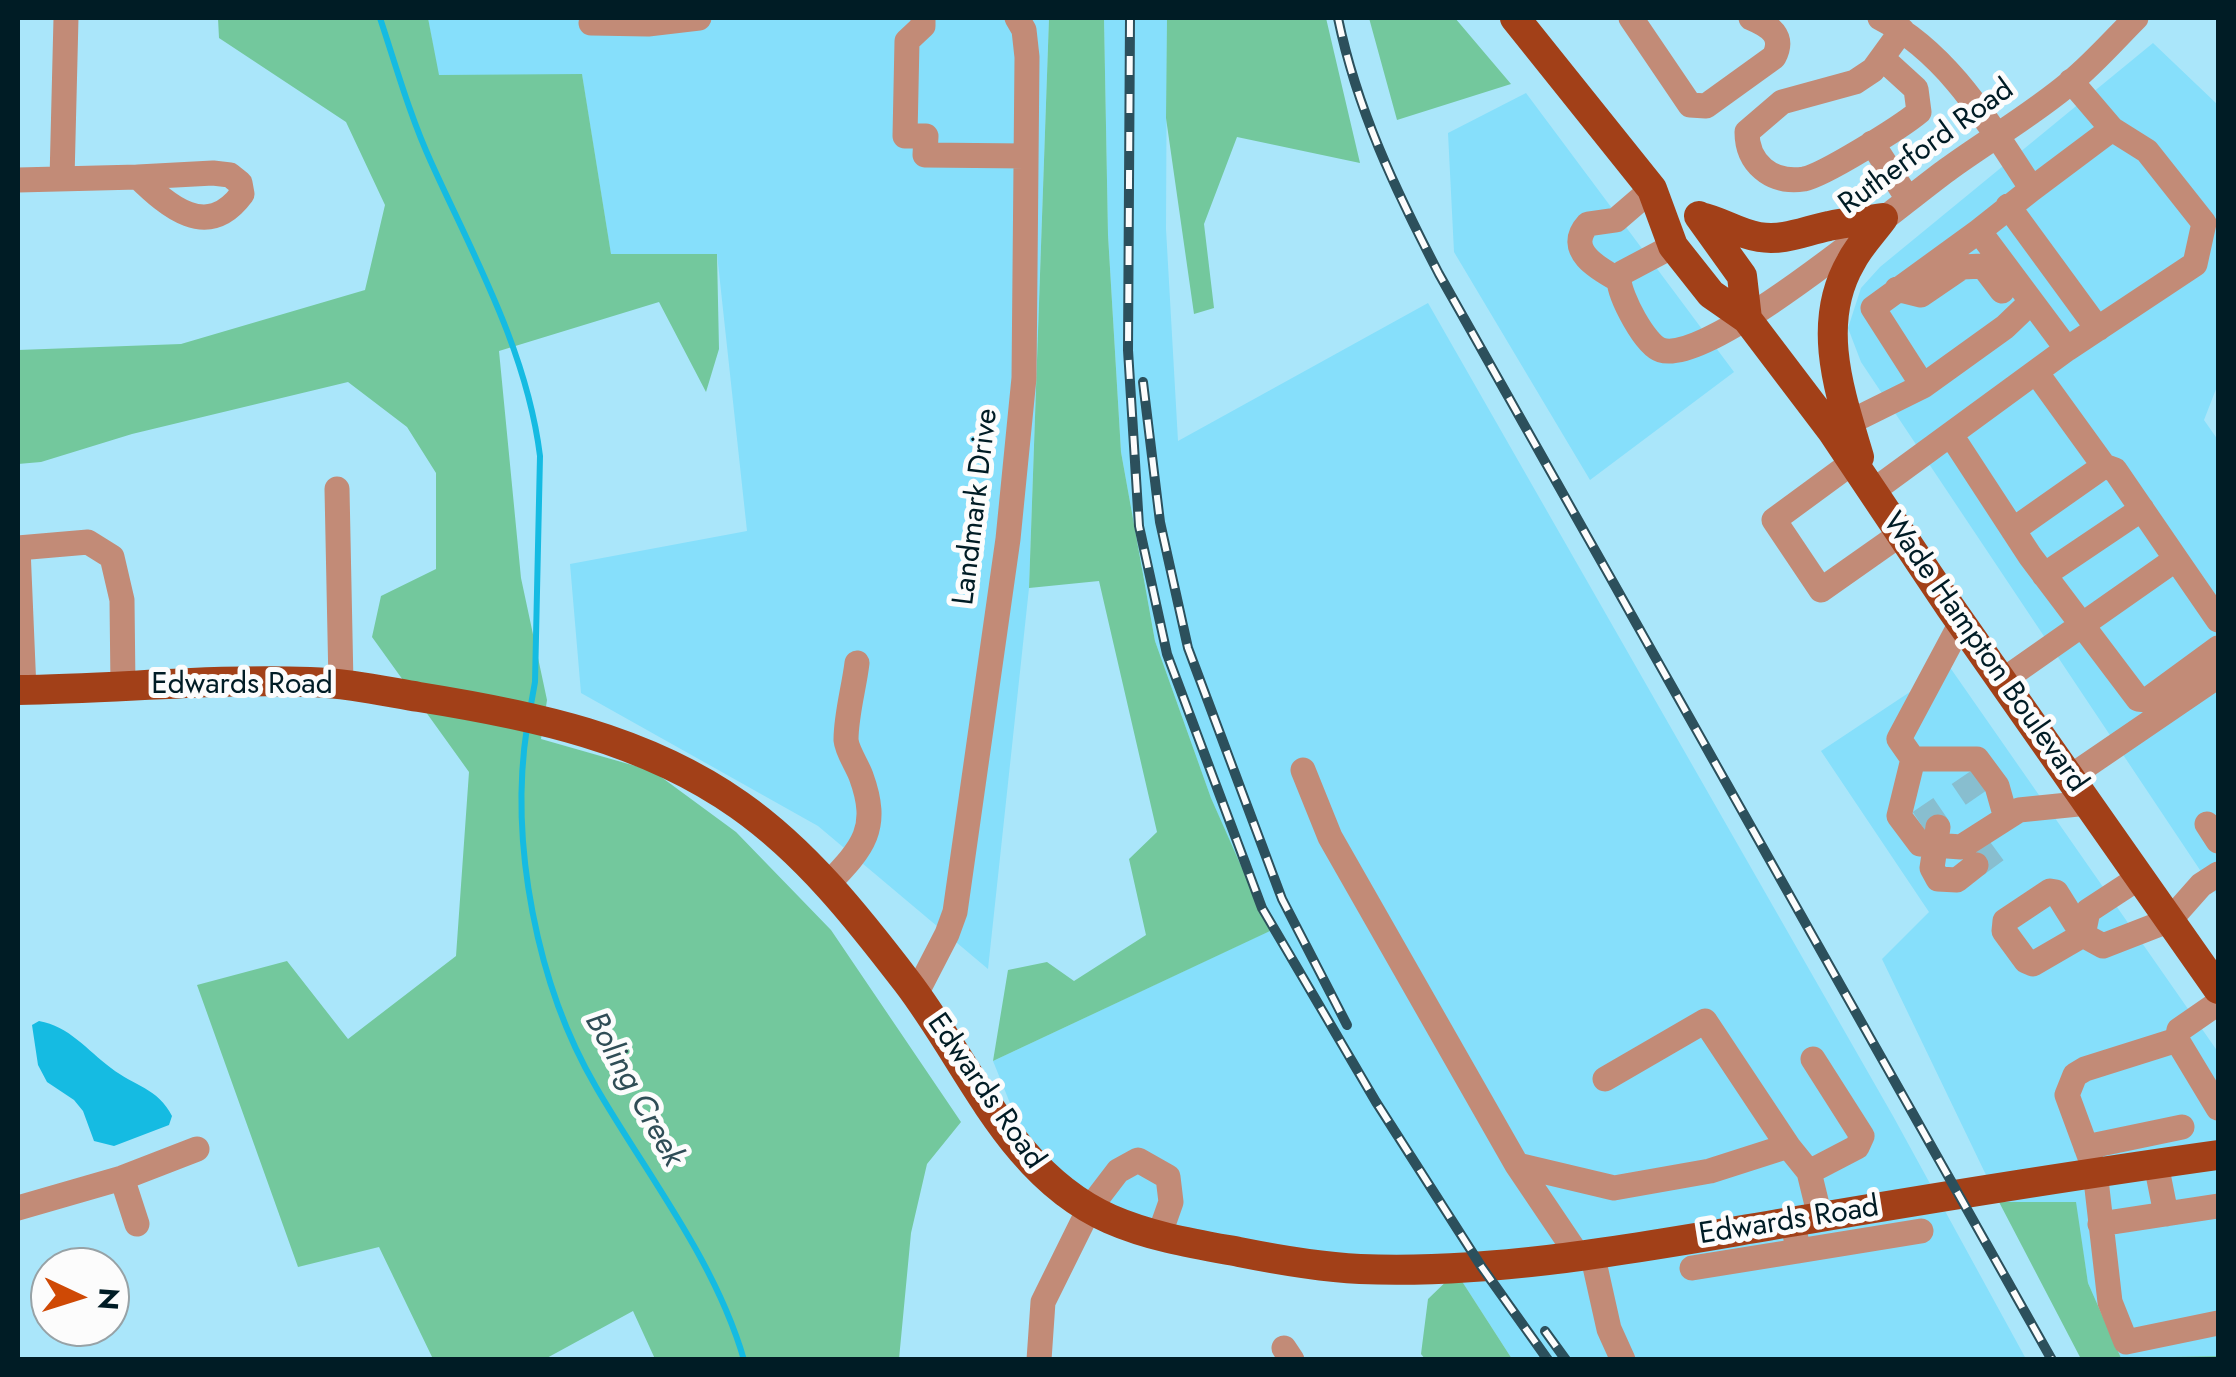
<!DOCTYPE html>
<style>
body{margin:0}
#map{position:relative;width:2236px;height:1377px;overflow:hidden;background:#aae6fa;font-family:Jost,sans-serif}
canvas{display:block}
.frame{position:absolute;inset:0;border:20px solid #001c25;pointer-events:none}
.north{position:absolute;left:30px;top:1247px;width:100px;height:100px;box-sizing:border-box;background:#fcfcfc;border:2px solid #97a2a6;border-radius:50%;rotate:94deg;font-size:28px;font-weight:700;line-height:40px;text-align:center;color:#001c25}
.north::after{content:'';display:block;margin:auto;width:35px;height:45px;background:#cf4905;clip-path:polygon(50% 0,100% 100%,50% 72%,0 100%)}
</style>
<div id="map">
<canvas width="2236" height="1377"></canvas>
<div class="frame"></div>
<div class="north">N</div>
</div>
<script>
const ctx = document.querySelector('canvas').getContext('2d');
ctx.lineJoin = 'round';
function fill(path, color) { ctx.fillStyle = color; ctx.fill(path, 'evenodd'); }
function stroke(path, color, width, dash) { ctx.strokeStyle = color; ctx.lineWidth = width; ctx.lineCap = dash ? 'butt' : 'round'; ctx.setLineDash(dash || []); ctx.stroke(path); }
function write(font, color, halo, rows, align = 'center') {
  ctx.font = font + ' Jost,sans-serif'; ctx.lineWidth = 10; ctx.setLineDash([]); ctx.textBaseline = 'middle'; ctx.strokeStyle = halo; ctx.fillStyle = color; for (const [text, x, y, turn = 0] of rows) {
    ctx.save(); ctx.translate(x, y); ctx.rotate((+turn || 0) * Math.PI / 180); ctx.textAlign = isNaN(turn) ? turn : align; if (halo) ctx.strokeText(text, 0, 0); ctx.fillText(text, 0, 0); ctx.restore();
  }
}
fill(new Path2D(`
 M428 18H1049L1029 588 988 969 818 826 581 693 570 564 747 531 717 254 611 255 582 75H438Z
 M1104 18H1167L1166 229 1178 441 1428 303 1893 1116 2026 1359H1512L1456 1272 1191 1244 1037 1170 993 1061 1269 931 1211 798 1155 641 1121 452 1108 235Z
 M2153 43 2218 105V384L2204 420 2218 440V897L1861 362 1848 328 1861 288 1880 267Z
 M1526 93 1734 372 1590 480 1454 252 1448 133Z
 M1949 666 2218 1052V1356L2121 1358 2088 1283 2075 1202H1999L1882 959 1929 912 1821 751Z`), '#86dffb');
fill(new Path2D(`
 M218 18H428L439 75 582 74 611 254H717L719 349 706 392 659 302 499 351 521 578 547 700 541 739 653 771 736 832 831 930 961 1122 927 1164 911 1233 899 1359H655L633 1311 545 1359H433L379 1247 298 1267 197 985 287 961 348 1039 456 956 469 772 372 637 381 596 436 569V473L407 427 348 382 132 434 41 462 18 464V350L181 344 365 290 385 205 346 122 219 38Z
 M1049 18H1104L1108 235 1121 452 1155 641 1211 798 1270 931 993 1061 1008 970 1047 962 1074 981 1146 935 1129 859 1157 832 1099 581 1029 588Z
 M1167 18H1326L1360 163 1237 137 1204 224 1214 308 1194 314 1166 118Z
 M1369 18H1455L1511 84 1397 120Z
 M1999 1202H2076L2088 1283 2121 1358 2218 1356V1359H2081Z
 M1456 1272 1512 1359H1425L1421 1354 1428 1299Z`), '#73c89d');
fill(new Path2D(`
 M39 1021C69 1026 87 1050 111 1068 134 1086 158 1088 172 1116L169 1125 114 1146 94 1141 83 1111 74 1100 47 1082 38 1065 32 1025Z`), '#15bbe2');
stroke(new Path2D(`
 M380 18C396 66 410 116 431 162 474 257 527 351 540 456L535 682 530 710
 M527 727C509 843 537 986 596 1087 647 1175 715 1260 744 1360`), '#15bbe2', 6);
stroke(new Path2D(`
 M1962 777 1977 799
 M1923 805 1938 827
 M1976 865 2003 845`), '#88becf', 25, [25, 12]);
stroke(new Path2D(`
 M923 18V26L907 41 905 136H926L925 155 1025 156
 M1631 18 1690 105 1706 106 1774 57C1785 36 1770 26 1751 18
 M1880 18C1950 54 1990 126 2032 189L2112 129 2071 81
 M591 23 648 24 699 18
 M1882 58 1916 89 1919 112C1901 127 1824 175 1804 179 1771 184 1747 163 1747 132L1782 102 1855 82 1873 70 1902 30
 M1872 143 1908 199
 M213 173 230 175 240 183 242 194C207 241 168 206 138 177Z
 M62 179 66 18
 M18 180 138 177
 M2008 206 2098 329
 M1673 246 1622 273 1619 280C1620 297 1645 345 1661 350 1710 366 1901 203 1947 170 1988 140 2032 115 2071 82 2095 62 2115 39 2136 18
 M1619 280C1599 269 1564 250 1588 224L1616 220 1652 189
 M1897 289 1921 295 1962 267 1983 266 2002 291
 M2067 349 2195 264 2204 223 2147 151 2112 129
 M1923 386 1873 308 1979 231
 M1832 431 1923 386 2005 327 2030 303
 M1951 435 2030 556 2138 699 2147 700 2218 648
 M1853 462 1774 520 1821 590 1902 533
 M337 489 341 684
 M1873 491 2067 349 1979 231 2032 189
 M2013 530 2104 466
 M2176 559 2218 620
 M2044 575 2142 509
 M1961 623 1899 739 1913 759 1899 816 1920 844 1961 847 2019 810 2088 803
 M2002 681 2176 559 2115 470 2104 466 2036 372
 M24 690 18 548 88 542 112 557 122 600 123 687
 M1913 759H1977L1997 786 2006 818
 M1303 770 1330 837 1517 1165
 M2070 777 2218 676
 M2207 824 2218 841
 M1938 827 1932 868 1938 879 1957 880 1976 865
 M2140 877 2088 911 2083 935 2103 946 2170 920 2201 885 2218 874
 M827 885C864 847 880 828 861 776 857 765 847 751 846 740 846 715 854 688 857 663
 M2050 891 2056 892 2083 935 2033 964 2026 961 2004 931 2005 921Z
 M916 994 947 934 955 912 1008 539 1024 378 1027 57 1024 30 1017 18
 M2218 1003 2179 1030 2177 1040 2218 1108
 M2177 1040 2085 1069 2075 1075 2067 1095 2095 1171 2110 1302 2126 1342 2218 1323
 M1605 1079 1705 1021 1788 1146
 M2086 1147 2182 1127
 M2156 1164 2166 1214
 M1809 1172 1857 1147 1862 1136 1813 1059
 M122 1178 137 1224
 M18 1208 122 1178 197 1149
 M2100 1224 2218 1206
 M1798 1251 1921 1231
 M1592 1253 1609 1329 1623 1360
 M1577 1254 1517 1165 1614 1188 1710 1171 1788 1146 1809 1172 1820 1217
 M1692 1268 1798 1251 1793 1221
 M1284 1348 1292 1360
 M1039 1360 1043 1302 1089 1209 1118 1171 1138 1160 1168 1177 1171 1202 1159 1236`), '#c28b77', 25);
stroke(new Path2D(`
 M1515 18 1652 189 1673 246 1711 294 1747 319 1832 431 1950 607 2218 989
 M1699 216 1742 276 1747 319
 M1700 217C1721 221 1738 234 1759 237 1785 241 1804 231 1829 226 1846 222 1865 221 1883 218
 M1859 457C1840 393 1815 324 1851 262 1859 246 1873 232 1883 218
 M18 690C115 689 213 678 310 682 347 683 383 691 419 697 532 715 644 738 739 805 806 852 858 918 907 982 970 1064 1010 1175 1110 1219 1151 1237 1195 1244 1239 1252 1279 1260 1320 1267 1360 1269 1510 1275 1661 1243 1809 1219 1945 1196 2082 1174 2218 1155`), '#a24018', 30);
const rail = new Path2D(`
 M1130 18 1128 350 1139 526 1167 654 1262 908 1376 1102 1481 1266 1548 1360
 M1338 18C1357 110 1396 191 1439 274L2052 1360
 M1143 382 1160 522 1188 648 1282 899 1347 1025
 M1545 1331 1566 1360`);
stroke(rail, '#2c505c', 10);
stroke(rail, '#fcfcfc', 6, [19]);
write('30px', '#001c25', '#fcfcfc', [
 ["Rutherford Road",1927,148,-36],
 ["Landmark Drive",977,507,-83],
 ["Wade Hampton Boulevard",1984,653,55],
 ["Edwards Road",242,686],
 ["Edwards Road",985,1092,55],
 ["Edwards Road",1789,1222,-9]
]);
write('italic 32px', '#2f4d56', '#fcfcfc', [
 ["Boling Creek",633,1090,61]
]);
</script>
